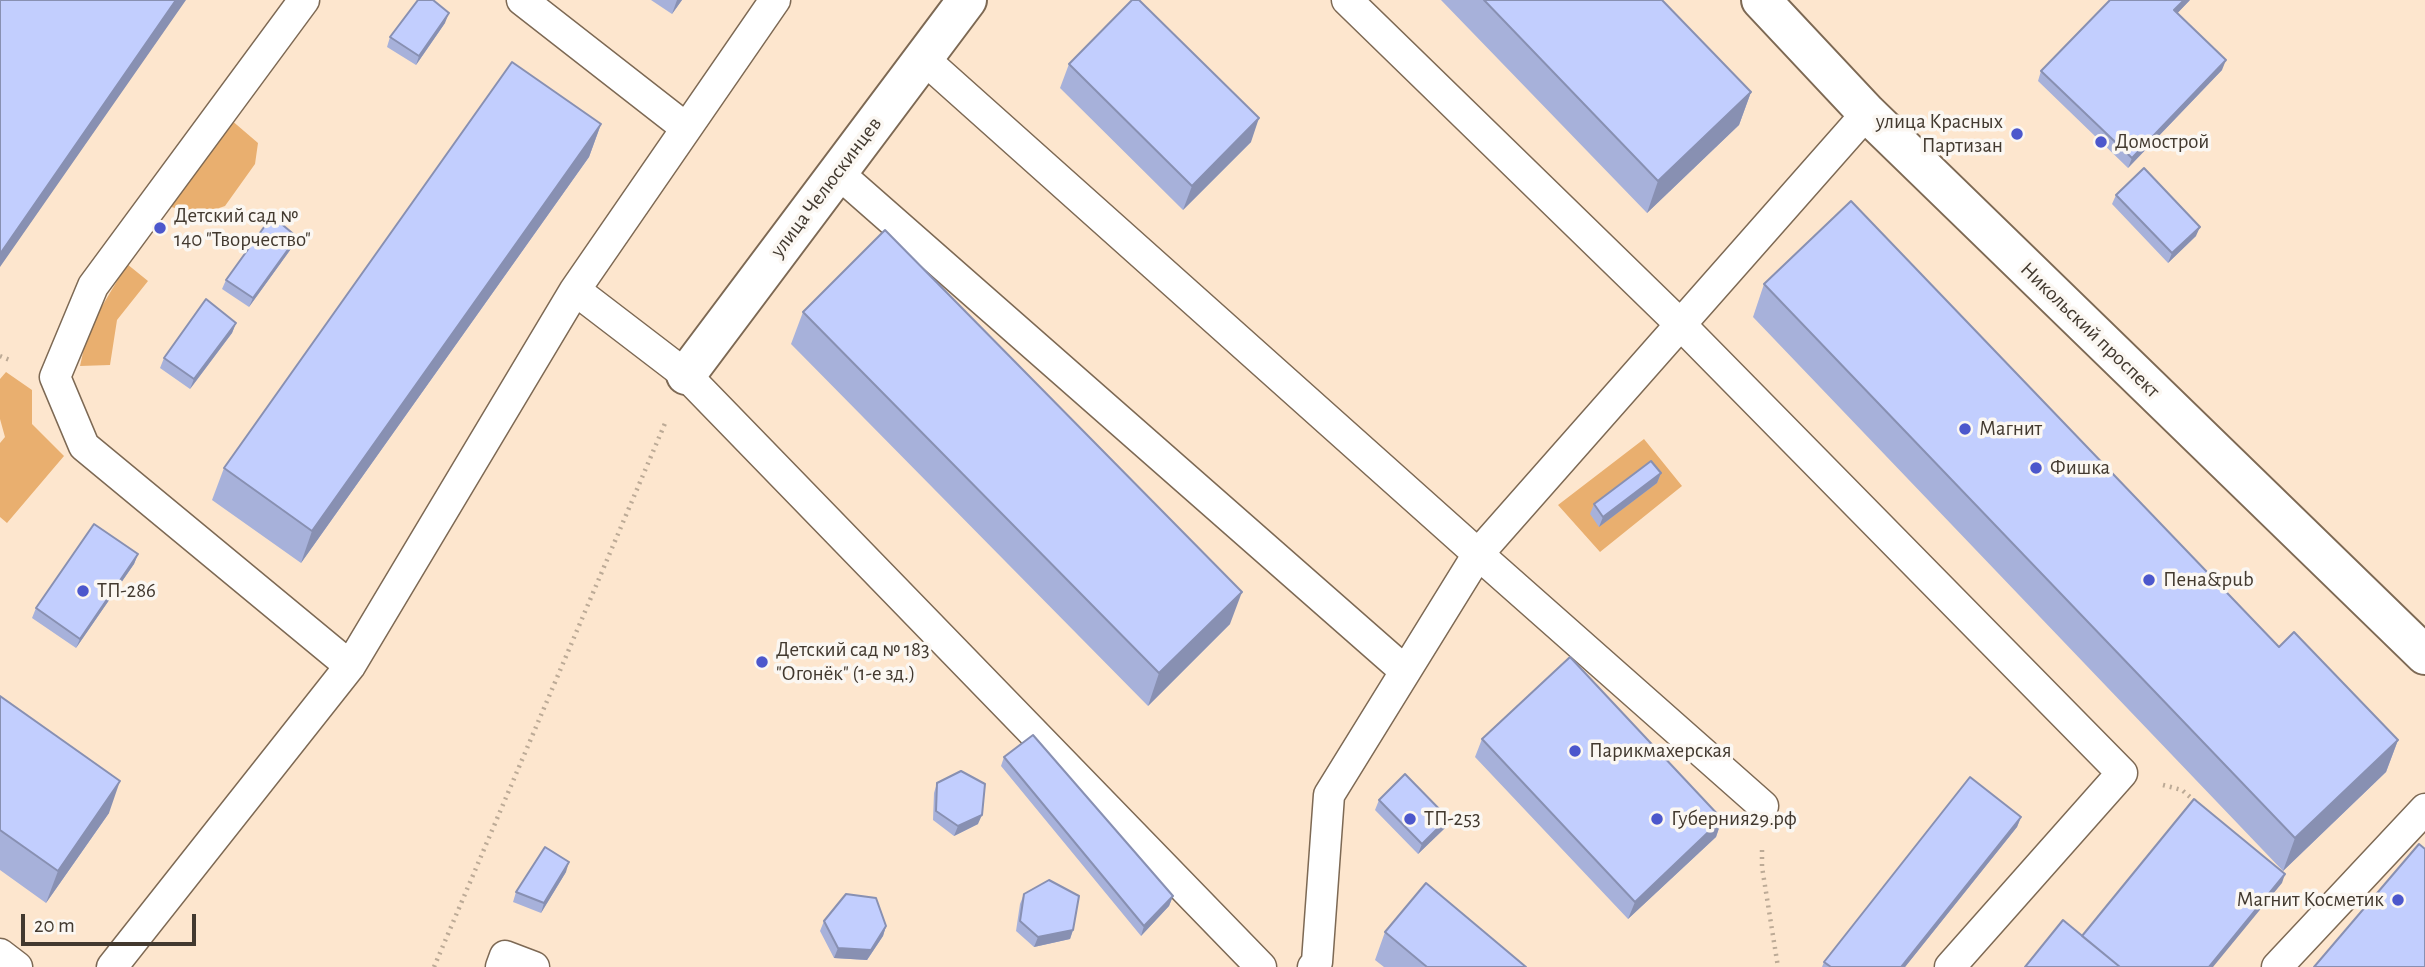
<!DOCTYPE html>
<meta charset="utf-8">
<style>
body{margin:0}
#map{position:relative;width:2425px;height:967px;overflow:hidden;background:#fde6ce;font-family:"Alegreya Sans",sans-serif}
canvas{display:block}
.scale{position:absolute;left:21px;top:914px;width:175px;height:32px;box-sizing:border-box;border:4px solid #42392f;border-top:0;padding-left:9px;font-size:21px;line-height:24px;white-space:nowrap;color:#42392f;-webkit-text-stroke:5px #fbf7f2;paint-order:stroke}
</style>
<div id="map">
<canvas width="2425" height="967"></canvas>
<div class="scale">20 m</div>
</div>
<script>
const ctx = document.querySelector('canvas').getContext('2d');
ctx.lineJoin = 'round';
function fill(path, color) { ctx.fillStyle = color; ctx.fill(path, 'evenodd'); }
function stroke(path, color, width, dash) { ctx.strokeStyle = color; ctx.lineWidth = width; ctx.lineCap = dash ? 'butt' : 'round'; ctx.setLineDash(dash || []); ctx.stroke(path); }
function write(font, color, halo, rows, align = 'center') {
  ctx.font = font + ' "Alegreya Sans",sans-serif'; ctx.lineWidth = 7; ctx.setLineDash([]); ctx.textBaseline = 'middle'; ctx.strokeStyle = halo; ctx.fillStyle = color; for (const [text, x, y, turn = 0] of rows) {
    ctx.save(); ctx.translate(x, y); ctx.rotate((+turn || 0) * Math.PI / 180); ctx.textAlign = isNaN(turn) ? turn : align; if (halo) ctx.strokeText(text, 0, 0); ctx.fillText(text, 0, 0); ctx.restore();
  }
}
fill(new Path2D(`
 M230 119 258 143 255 164 225 206 199 215 168 206Z
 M127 264 148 281 117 320 110 365 80 366 88 330Z
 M6 372 32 390V424L64 456 7 523 0 517V443L5 437 0 419V379Z
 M1644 439 1682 486 1600 552 1558 505Z`), '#e9af6f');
const service = new Path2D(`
 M304 0 93 286 55 377 84 446 350 666
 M522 0 686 128
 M1347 0 1680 324 2122 773 1950 967
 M924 59 1478 554 1763 806
 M837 172 1405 671
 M575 290 686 375 1261 967
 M0 954 17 967
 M112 967 350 666 575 290 775 0
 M501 967 505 956 534 967
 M1313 967 1317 962 1329 795 1478 554 1867 113
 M2277 967 2425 809`);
const minor = new Path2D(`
 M686 375 967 0`);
const secondary = new Path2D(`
 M1761 0 1867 113 2425 655`);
stroke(service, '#7d6954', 33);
stroke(minor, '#7d6954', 42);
stroke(secondary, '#7d6954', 42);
stroke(new Path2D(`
 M0 356 12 361
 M2163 785 2182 790 2198 804
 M1762 850V867L1778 967
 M434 967 666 421`), '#bcaa96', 4.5, [2, 5]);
stroke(service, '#fff', 30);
stroke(minor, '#fff', 38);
stroke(secondary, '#fff', 38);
fill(new Path2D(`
 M651 0H682L672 14Z
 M1441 0H1662L1751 92 1739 125 1647 213Z
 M2190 0 2177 13 2222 70 2128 168 2038 81 2041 71Z
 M445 23 416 65 387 47 390 37Z
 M1069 64 1251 142 1183 210 1060 88Z
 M601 124 589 157 301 563 212 500 224 468Z
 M2116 195 2196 236 2168 263 2112 204Z
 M297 237 293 246 249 307 222 289 226 280Z
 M1764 284 2279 647 2398 740 2386 772 2283 871 1753 317Z
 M803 312 1230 624 1148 706 791 344Z
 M236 323 232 333 190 389 160 368 164 358Z
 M1661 473 1657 483 1599 527 1590 514 1594 504Z
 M138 554 134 564 76 648 32 618 36 608Z
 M0 696 109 813 46 903 0 870Z
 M1482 739 1722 819 1716 837 1628 919 1475 757Z
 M1004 757 1173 896 1169 906 1141 936 1001 766Z
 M937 783 978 824 954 836 933 820 934 793Z
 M1379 800 1448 818 1445 828 1418 854 1375 810Z
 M2021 817 2017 827 1905 967H1822L1824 962Z
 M566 872 541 913 513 902 516 892Z
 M1024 894 1073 930 1070 939 1034 947 1016 931 1020 904Z
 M824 921 886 926 883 936 867 960 834 958 820 931Z
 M1385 932 1526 967H1384L1375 960Z`), '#a7b1da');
fill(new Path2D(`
 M176 0H186L0 267V254Z
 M677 0H682L672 14Z
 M2184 0H2190L2171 20 2174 10Z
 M449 13 445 23 416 65 419 56Z
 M2226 60 2222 70 2128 168 2132 158Z
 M1751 92 1739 125 1647 213 1658 181Z
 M1259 118 1251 142 1183 210 1192 186Z
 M601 124 589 157 301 563 312 531Z
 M2200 227 2196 236 2168 263 2172 253Z
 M297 237 293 246 249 307 253 298Z
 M236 323 232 333 190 389 194 379Z
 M1661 473 1657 483 1599 527 1603 517Z
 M138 554 134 564 76 648 80 639Z
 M1242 592 1230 624 1148 706 1159 673Z
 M2398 740 2386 772 2283 871 2295 838Z
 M120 781 109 813 46 903 58 871Z
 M982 815 978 824 954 836 958 826Z
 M2021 817 2017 827 1905 967H1901Z
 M1448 818 1445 828 1418 854 1422 844Z
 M1722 819 1716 837 1628 919 1635 902Z
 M569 862 566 872 541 913 544 903Z
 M2285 874 2282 883 2213 967H2209Z
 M1173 896 1169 906 1141 936 1144 926Z
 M886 926 883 936 867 960 834 958 838 948Z
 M1073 930 1070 939 1034 947 1038 937Z`), '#8890b2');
const building = new Path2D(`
 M0 0H176L0 254Z
 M418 0H433L449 13 419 56 390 37Z
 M1132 0H1139L1259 118 1192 186 1069 64Z
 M1484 0H1662L1751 92 1658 181Z
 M2110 0H2184L2174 10 2226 60 2132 158 2041 71Z
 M512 62 601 124 312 531 224 468Z
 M2144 168 2200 227 2172 253 2116 195Z
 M1851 201 2279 647 2294 632 2398 740 2295 838 1764 284Z
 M272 216 297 237 253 298 226 280Z
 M885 230 1242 592 1159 673 803 312Z
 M206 299 236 323 194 379 164 358Z
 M1651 461 1661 473 1603 517 1594 504Z
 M94 524 138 554 80 639 36 608Z
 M1570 657 1722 819 1635 902 1482 739Z
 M0 696 120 781 58 871 0 830Z
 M1033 735 1173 896 1144 926 1004 757Z
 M961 771 985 784 982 815 958 826 936 811 937 783Z
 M1405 774 1448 818 1422 844 1379 800Z
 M1970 777 2021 817 1901 967H1831L1824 962Z
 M2194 799 2285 874 2209 967H2120L2082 936Z
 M2419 844 2425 849V967H2314Z
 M545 847 569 862 544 903 516 892Z
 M1049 880 1079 896 1073 930 1038 937 1020 921 1024 894Z
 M1426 883 1526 967H1427L1385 932Z
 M846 894 876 898 886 926 871 950 838 948 824 921Z
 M2063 920 2120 967H2025Z`);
fill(building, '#c2cefe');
stroke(building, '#8890b2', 2);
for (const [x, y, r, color] of [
 [2017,134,7,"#4c57cc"],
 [2101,142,7,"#4c57cc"],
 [160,228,7,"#4c57cc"],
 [1965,429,7,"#4c57cc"],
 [2036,468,7,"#4c57cc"],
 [2149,580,7,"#4c57cc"],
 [83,591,7,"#4c57cc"],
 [762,662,7,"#4c57cc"],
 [1575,751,7,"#4c57cc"],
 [1410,819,7,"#4c57cc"],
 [1657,819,7,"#4c57cc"],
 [2398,900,7,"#4c57cc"]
]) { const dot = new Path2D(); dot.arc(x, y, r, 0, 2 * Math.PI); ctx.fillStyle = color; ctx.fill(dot); stroke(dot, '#fbf7f2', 2.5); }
write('21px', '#42392f', '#fbf7f2', [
 ["улица Красных",2003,122,"right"],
 ["Партизан",2003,146,"right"],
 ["Домострой",2115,142],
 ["Детский сад №",174,216],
 ["140 \"Творчество\"",174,240],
 ["Магнит",1979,429],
 ["Фишка",2050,468],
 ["Пена&pub",2163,580],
 ["ТП-286",97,591],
 ["Детский сад № 183",776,650],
 ["\"Огонёк\" (1-е зд.)",776,674],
 ["Парикмахерская",1589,751],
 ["ТП-253",1424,819],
 ["Губерния29.рф",1671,819],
 ["Магнит Косметик",2384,900,"right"]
], 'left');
write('21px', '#42392f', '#fbf7f2', [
 ["улица Челюскинцев",826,187,-53],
 ["Никольский проспект",2090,330,44]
]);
</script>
